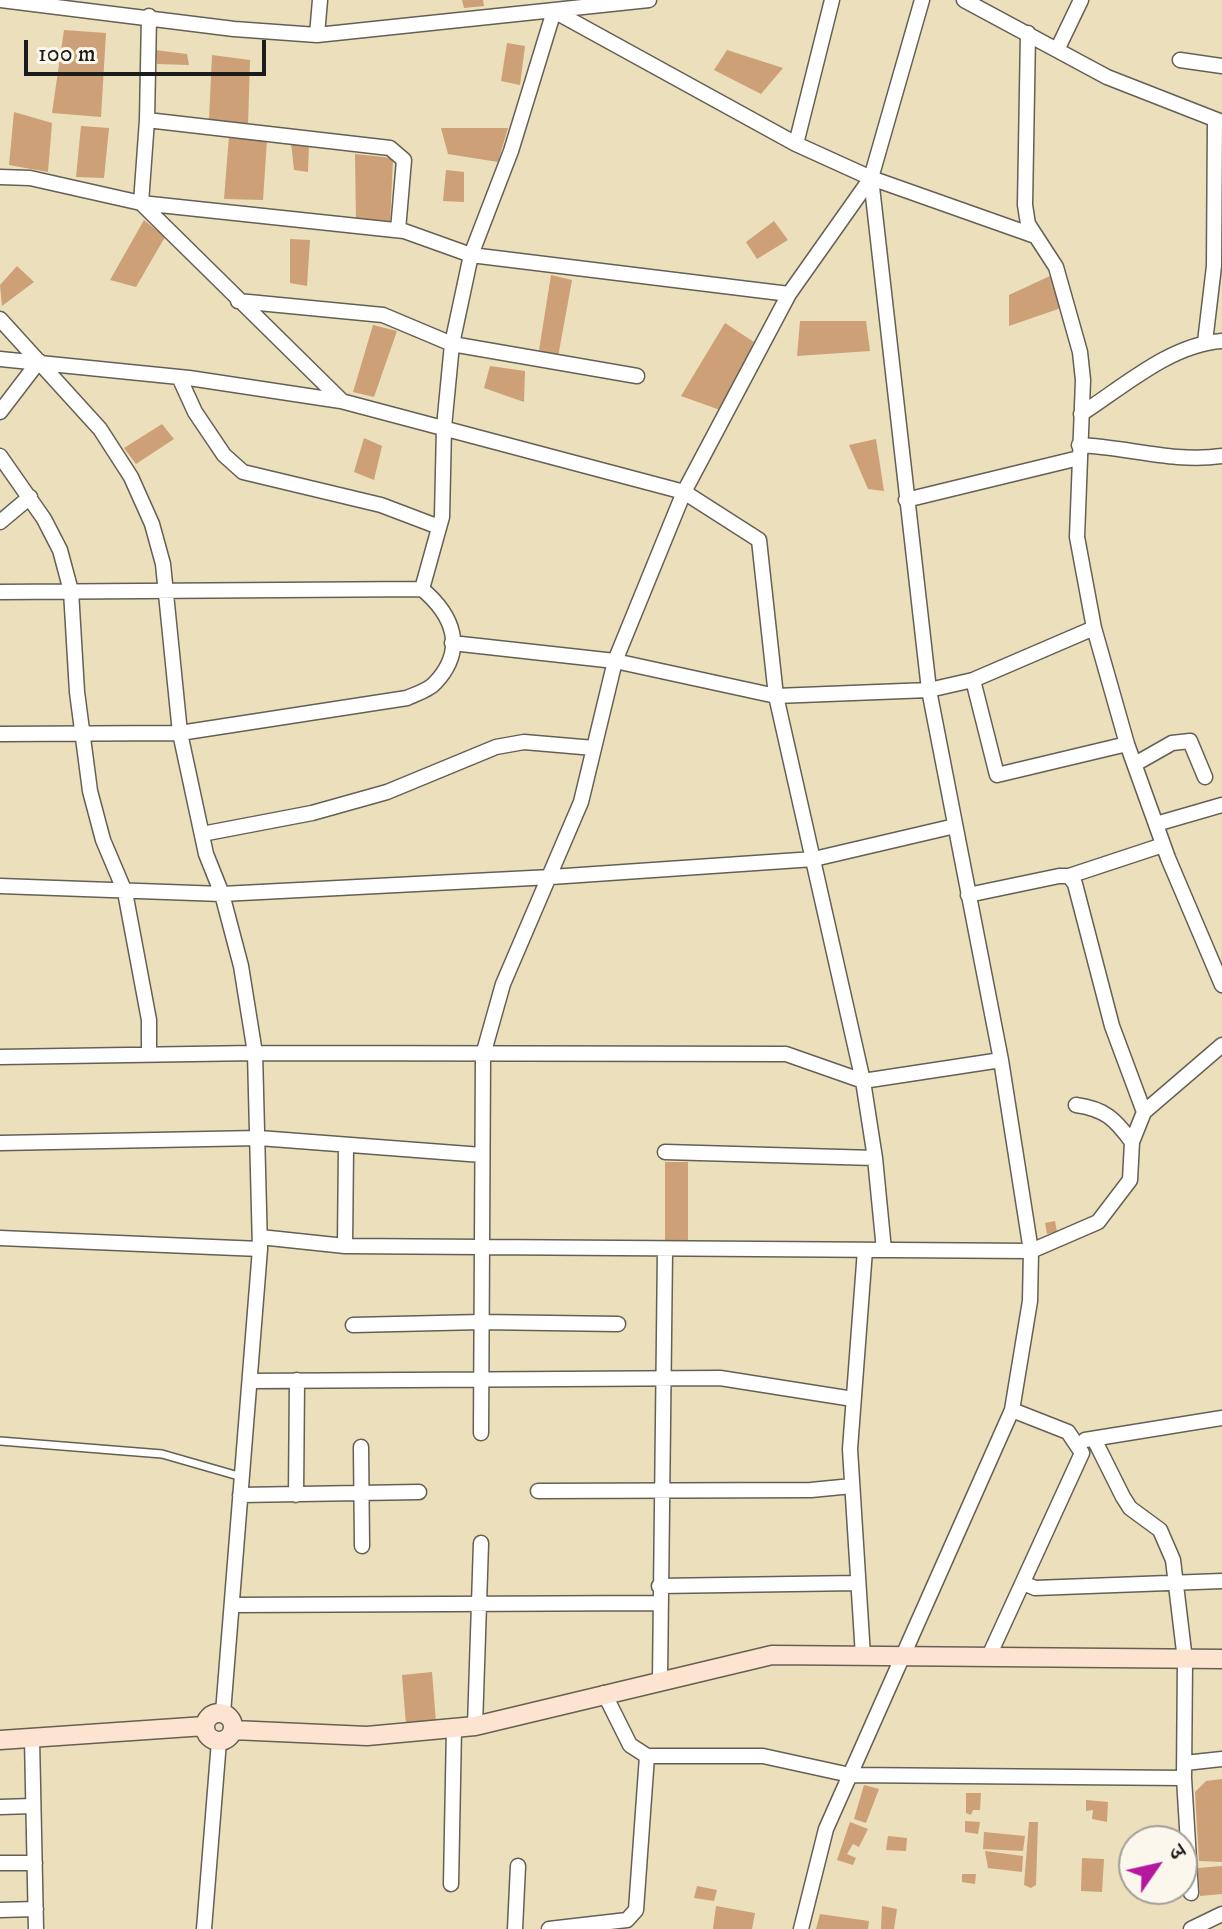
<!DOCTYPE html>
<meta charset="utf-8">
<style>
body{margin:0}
#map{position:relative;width:1222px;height:1929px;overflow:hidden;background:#ebdfbc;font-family:"IM FELL DW Pica","Noto Serif Devanagari",serif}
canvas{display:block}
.north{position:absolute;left:1118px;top:1825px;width:80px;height:80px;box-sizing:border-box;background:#fbf7ec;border:2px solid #a29f99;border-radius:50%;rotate:56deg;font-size:22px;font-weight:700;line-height:32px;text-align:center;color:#1c1c1c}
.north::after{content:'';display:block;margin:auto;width:28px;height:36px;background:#b5179e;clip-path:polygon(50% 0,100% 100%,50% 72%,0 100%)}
.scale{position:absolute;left:24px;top:40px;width:242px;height:36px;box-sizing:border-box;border:4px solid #1c1c1c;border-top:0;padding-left:10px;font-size:24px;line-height:28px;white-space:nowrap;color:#1c1c1c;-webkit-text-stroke:6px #fbf7ec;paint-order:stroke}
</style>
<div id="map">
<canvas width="1222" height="1929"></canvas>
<div class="north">उ</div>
<div class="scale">100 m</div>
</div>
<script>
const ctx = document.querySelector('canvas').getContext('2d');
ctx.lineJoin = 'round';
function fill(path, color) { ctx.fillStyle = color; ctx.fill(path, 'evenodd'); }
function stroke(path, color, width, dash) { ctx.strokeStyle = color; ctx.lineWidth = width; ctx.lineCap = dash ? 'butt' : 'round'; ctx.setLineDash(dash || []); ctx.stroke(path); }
fill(new Path2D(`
 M462 0H483L484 6 464 8Z
 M64 30 106 33 101 117 52 113Z
 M507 43 525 46 520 85 501 81Z
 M155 50 187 54 189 65 157 64Z
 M727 50 783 68 761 94 714 70Z
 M212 55 250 60 248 126 209 120Z
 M14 112 52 123 48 172 9 165Z
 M81 126 109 128 104 178 76 177Z
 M441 128H508L498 162 448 154Z
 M229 136 267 140 263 200 224 199Z
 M291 142 309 145 308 172 294 170Z
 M355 154 393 158 390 224 356 223Z
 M446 170 464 172V202L443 201Z
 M144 220 165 237 136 287 110 280Z
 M774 221 788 240 757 259 746 242Z
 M290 239 310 240 307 286 290 283Z
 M17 266 34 282 2 306 0 285Z
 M551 275 572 280 558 357 539 350Z
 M1052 275 1061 308 1009 326V295Z
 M800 321H866L870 351 797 356Z
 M725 323 754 342 720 410 681 396Z
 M373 325 397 331 374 397 353 392Z
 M490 366 525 371 524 402 484 388Z
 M162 424 174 439 136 464 124 448Z
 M364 438 382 446 374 480 354 472Z
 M876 439 884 491 868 489 849 445Z
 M665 1162H688V1242H665Z
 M1055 1221 1057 1232 1047 1234 1045 1223Z
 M432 1672 436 1722 406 1725 402 1675Z
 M1222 1779V1862L1199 1861 1195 1792 1206 1781Z
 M864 1785 879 1789 866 1823 854 1819Z
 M966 1793H981L980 1810H973L971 1815 966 1813Z
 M1086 1800 1108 1802 1107 1822 1092 1819 1093 1810 1086 1811Z
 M965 1821 980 1822 978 1834 965 1832Z
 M850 1822 868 1829 859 1847 853 1844 847 1854 856 1858 853 1865 837 1860Z
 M1029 1822H1038L1036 1885 1031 1888 1024 1885Z
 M984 1832 1025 1836 1023 1851 983 1849Z
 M888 1836 907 1838 906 1851 886 1850Z
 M985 1851 1023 1856 1022 1872 988 1868Z
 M1082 1858 1104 1859 1102 1892 1081 1891Z
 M1222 1866V1894L1200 1896 1198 1868Z
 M962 1874H976L975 1884 962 1882Z
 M697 1886 717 1890 714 1901 694 1898Z
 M716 1906 755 1913 752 1929H713Z
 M882 1906 897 1909 894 1929H881Z
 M820 1914 869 1921 868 1929H816Z`), '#cda077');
const lane = new Path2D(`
 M0 1441 162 1454 242 1477`);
const street = new Path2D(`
 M0 0 234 29 317 35 649 0
 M964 0 1107 77 1222 122
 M149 16 147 120 141 203 341 400
 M1028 33 1025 205 1028 224 1056 267 1080 352 1083 380 1077 537 1094 628 1127 744 1168 858 1222 985
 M317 35 320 0
 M1058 48 1081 0
 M1180 60 1222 66
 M147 120 390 148 404 160 398 230
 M796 144 832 0
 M0 177 30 178 141 203 404 231 471 255 789 294
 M238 301 383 315 452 344 637 376
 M0 319 100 429 131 477 152 524 163 564 180 733 206 854 222 894 241 966 255 1053 260 1249 223 1713
 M1205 342 1214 266 1215 120
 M0 359 189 378 341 401 684 492 759 540 776 696 863 1081 875 1158 884 1250
 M179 377 195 412 224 455 243 472 381 505 439 527
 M0 412 39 361
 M1081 414C1123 387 1171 344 1222 341
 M1079 445C1128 447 1173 463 1222 456
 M0 456 44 519 60 550 71 591 77 692 90 791 103 840 125 892 149 1020V1054
 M906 500 1079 458
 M0 522 30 497
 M422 589 442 517 444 427 452 344 471 255 511 151 554 11 796 144 871 178 1035 236
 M0 592 422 589C453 615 467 649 435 683 429 690 416 694 407 698L180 733 0 734
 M452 643 615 661 776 696 929 690 973 680 1094 628
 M973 680 997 775 1127 744
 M1135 764 1172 743 1190 741 1205 777
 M1156 824 1222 805
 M202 834 312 813 387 792 496 747 524 742 594 748
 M1069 876 1163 845
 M0 886 222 894 551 877 814 859 955 826
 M968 895 1059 876H1069L1075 884 1112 1026 1144 1112
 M0 1057 255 1053 786 1054 863 1081 1001 1060
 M1076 1105C1105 1109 1115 1119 1132 1142
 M0 1143 259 1138 482 1155
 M665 1152 875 1158
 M260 1237 345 1246 1031 1251 1098 1222 1130 1180 1132 1142 1144 1112 1222 1045
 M0 1238 260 1249
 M345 1246 346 1146
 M353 1325 481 1322 618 1324
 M250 1381 720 1378 853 1399
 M481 1433 483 1055 503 984 581 802 615 661 684 492 789 294 871 178 922 0
 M1094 1439 1123 1497 1130 1508 1160 1530 1173 1560 1185 1660 1184 1778 1191 1893
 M1085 1440 1222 1418
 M361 1447 362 1546
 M538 1491 811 1490 852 1486
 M240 1495 419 1492
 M296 1495 297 1380
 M1023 1583 1035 1588 1222 1581
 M659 1586 858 1583
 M232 1605 659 1603
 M863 1656 850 1449 865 1250
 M989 1656 1082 1453 1068 1432 1012 1410
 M660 1679 665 1250
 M604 1693 630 1745 647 1756H763L850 1775 1184 1778
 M475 1726 481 1543
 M32 1739 36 1929
 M1185 1763 1222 1759
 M0 1807 33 1806
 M0 1863H35
 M451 1884 454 1728
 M0 1910 36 1909
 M204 1929 219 1741
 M515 1929 518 1866
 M549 1929 627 1920 636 1910 647 1756
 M801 1929 826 1829 1012 1410 1030 1301 1031 1251 1001 1060 929 690 871 178
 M1191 1929 1222 1914`);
const secondary = new Path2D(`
 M205 1727a14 14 0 1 1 28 0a14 14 0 1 1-28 0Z
 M233 1730 367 1736 475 1726 772 1655 1222 1659
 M0 1740 205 1726`);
stroke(lane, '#646054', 10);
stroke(street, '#646054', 17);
stroke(secondary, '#646054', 21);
stroke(lane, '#fff', 7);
stroke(street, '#fff', 14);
stroke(secondary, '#fde4d1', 18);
</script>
